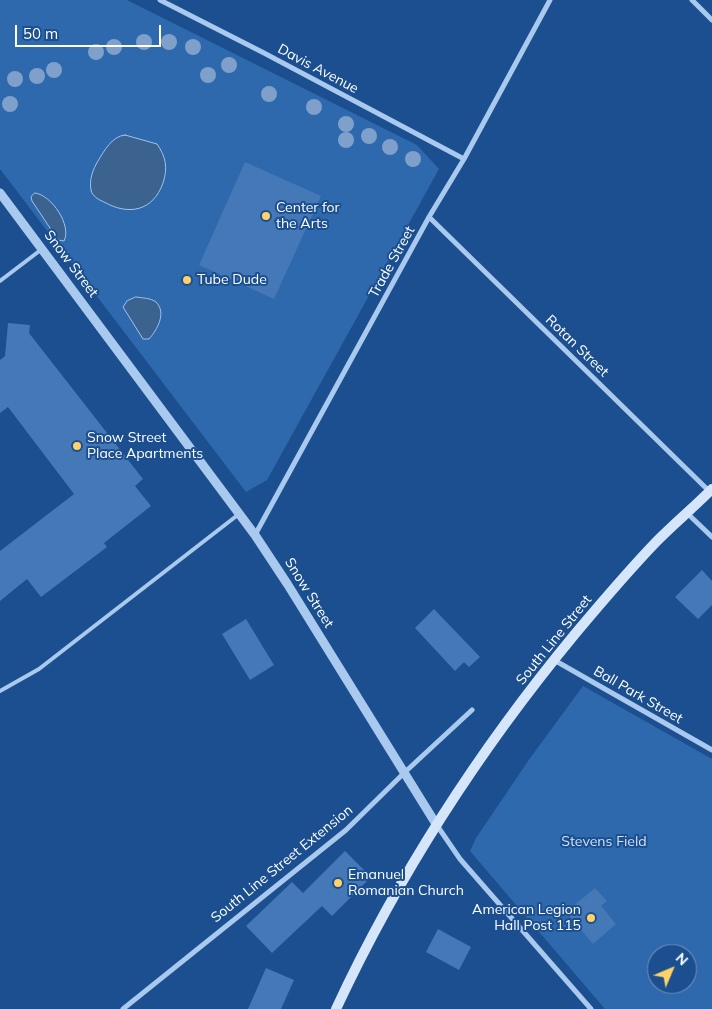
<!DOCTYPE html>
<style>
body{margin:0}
#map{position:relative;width:712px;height:1009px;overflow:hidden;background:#1b4f8f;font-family:Mulish,sans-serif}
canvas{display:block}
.north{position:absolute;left:647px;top:944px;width:50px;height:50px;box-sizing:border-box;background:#1b4f8f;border:1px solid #7695bc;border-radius:50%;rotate:45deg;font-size:14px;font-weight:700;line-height:20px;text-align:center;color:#fff}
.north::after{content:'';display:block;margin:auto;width:18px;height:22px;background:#ffd166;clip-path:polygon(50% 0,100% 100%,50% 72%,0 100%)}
.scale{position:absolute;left:15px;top:25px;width:146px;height:22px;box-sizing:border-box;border:2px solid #fff;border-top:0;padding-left:6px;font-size:15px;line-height:18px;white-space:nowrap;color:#fff;-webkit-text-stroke:4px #1b4f8f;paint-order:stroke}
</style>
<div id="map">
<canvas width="712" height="1009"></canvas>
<div class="north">N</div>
<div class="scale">50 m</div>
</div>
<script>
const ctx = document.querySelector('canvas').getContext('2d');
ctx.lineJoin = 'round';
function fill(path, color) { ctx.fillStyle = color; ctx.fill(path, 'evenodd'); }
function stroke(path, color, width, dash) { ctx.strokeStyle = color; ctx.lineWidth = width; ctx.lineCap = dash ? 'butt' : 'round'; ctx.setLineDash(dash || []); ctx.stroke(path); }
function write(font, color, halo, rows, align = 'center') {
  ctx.font = font + ' Mulish,sans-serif'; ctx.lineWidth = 4; ctx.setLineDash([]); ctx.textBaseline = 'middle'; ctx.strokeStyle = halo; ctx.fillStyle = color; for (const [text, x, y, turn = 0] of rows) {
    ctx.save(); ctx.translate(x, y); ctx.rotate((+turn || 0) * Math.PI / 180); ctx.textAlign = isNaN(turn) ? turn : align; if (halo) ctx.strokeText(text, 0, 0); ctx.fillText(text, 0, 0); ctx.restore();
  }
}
fill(new Path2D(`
 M0 0H127L417 145 439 169 267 480 246 492 0 169Z
 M583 686 712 759V1009H605L470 851 476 838 528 761ZM657 954H687V984H657Z`), '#2e69ad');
const water = new Path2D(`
 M125 135 157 144C166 157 168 168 163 183 153 211 129 216 104 202 99 200 92 196 91 190 89 180 93 169 98 161 104 151 112 136 125 135Z
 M35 193C52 195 72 226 64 241L58 240 32 201 31 197Z
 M136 297C142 298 151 298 156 302 167 313 157 330 149 339H143L123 307 127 301Z`);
fill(water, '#3c6290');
stroke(water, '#9cc4f0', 1);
fill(new Path2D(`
 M245 162 321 196 274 299 199 265Z
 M8 323 30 325 29 333 143 479 135 486 151 506 104 543 107 547 41 597 27 579 0 601V551L74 494 8 407 0 413V360L5 356Z
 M702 570 712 581V605L698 619 675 597Z
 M434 609 480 657 469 667 464 662 455 671 415 628Z
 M246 619 274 665 250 680 222 634Z
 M345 851 371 877 332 916 322 906 272 953 246 926 292 882 303 893Z
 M595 888 607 901 601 906 616 924 593 944 566 912Z
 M438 929 471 947 459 970 426 952Z
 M266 968 294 980 281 1009H248Z`), '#4478b7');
stroke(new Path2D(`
 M0 281 42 249
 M0 691 39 669 239 514`), '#a9c9ee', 4);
stroke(new Path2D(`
 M160 0 264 53 464 159
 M692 0 712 20
 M429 217 709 491
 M687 513 712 537
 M255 535 429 217 464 159 550 0
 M554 660 712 750
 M436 824 460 859 591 1009
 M123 1009 346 830 404 773 472 710`), '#a9c9ee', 5);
stroke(new Path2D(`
 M0 193 255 535 288 585 436 824`), '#a9c9ee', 9);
stroke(new Path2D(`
 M336 1009C399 874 480 749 575 634 601 603 628 571 657 541 675 523 694 507 712 489`), '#d6e6fa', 10);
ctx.fillStyle = '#7ea0ca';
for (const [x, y] of [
 [144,42],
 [169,42],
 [114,47],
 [193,47],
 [96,52],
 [229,65],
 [54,70],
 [208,75],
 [37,76],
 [15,79],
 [269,94],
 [10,104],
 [314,107],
 [346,124],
 [369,136],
 [346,140],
 [390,147],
 [413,159]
]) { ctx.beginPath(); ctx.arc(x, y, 8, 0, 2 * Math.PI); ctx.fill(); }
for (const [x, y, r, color] of [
 [266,216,5,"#ffd166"],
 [187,280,5,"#ffd166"],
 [77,446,5,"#ffd166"],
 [338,883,5,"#ffd166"],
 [591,918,5,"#ffd166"]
]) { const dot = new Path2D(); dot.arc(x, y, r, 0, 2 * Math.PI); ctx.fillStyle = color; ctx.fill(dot); stroke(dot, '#1b4f8f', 2); }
write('14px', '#fff', '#1b4f8f', [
 ["Davis Avenue",318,69,28],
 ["Trade Street",392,262,-61],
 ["Snow Street",71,264,53],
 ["Rotan Street",577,346,44],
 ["Snow Street",309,593,58],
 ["South Line Street",554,640,-51],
 ["Ball Park Street",638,695,30],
 ["South Line Street Extension",282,864,-39]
]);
write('14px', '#fff', '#1b4f8f', [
 ["Center for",276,208],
 ["the Arts",276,224],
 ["Tube Dude",197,280],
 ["Snow Street",87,438],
 ["Place Apartments",87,454],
 ["Emanuel",348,875],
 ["Romanian Church",348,891],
 ["American Legion",581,910,"right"],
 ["Hall Post 115",581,926,"right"]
], 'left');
write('14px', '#cfe3fa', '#1b4f8f', [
 ["Stevens Field",604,842]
]);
</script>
